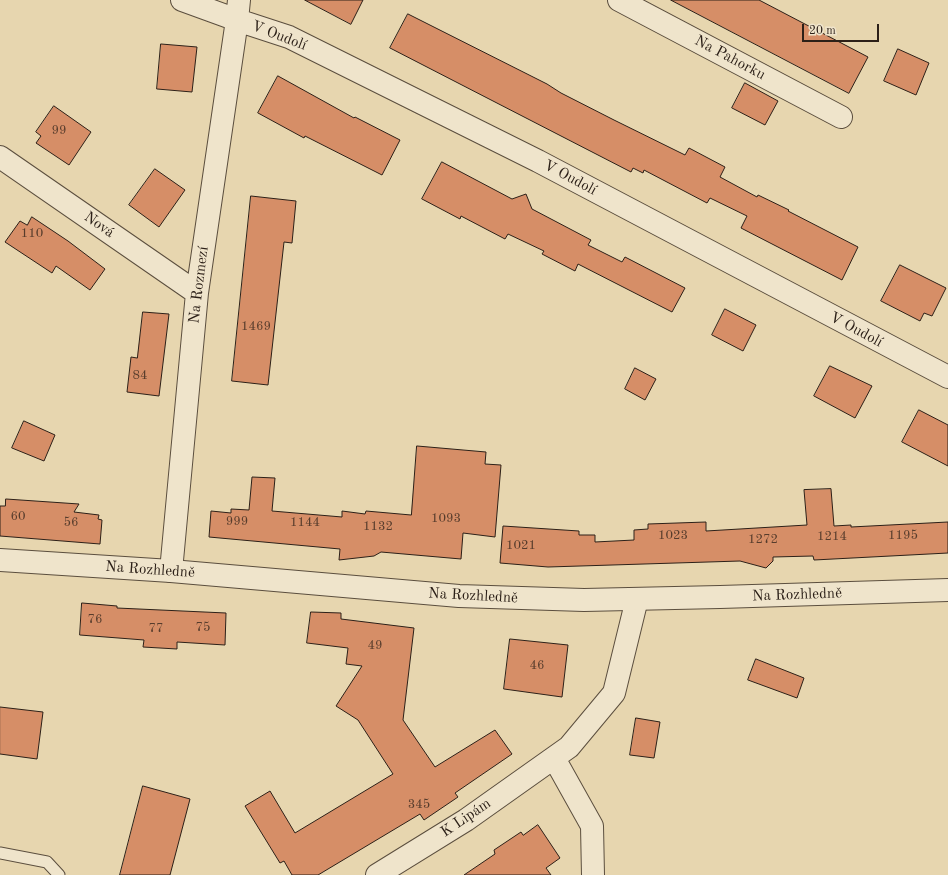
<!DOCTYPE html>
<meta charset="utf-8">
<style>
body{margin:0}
#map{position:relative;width:948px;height:875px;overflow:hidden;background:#e7d6af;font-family:"Old Standard TT",serif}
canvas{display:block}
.scale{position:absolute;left:802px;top:24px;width:77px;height:18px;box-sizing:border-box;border:2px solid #2c2018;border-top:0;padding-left:5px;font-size:12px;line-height:14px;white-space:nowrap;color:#2c2018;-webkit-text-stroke:3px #efe4cb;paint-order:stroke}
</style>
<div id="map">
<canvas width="948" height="875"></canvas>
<div class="scale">20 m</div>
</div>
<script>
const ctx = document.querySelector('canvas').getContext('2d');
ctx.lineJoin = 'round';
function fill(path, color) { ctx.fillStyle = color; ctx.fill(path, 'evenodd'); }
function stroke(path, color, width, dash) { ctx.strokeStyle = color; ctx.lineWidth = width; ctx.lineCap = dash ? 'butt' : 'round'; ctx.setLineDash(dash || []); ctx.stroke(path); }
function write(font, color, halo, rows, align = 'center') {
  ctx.font = font + ' "Old Standard TT",serif'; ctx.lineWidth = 3; ctx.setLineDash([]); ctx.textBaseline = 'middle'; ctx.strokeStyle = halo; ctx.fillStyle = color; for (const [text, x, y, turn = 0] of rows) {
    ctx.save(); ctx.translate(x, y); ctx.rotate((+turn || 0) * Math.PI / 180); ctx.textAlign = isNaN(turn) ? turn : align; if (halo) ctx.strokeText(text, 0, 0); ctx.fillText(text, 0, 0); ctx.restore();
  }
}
const building = new Path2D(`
 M305 0H363L351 24Z
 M671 0H759L868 57 849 93Z
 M408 14 547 84 561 93 614 120 685 155 689 148 725 167 720 177 757 197 758 195 789 210 788 211 858 247 842 280 741 228 747 216 710 198 707 203 644 170 643 173 633 168 631 172 390 48Z
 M161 44 197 47 192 92 157 89Z
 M898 49 929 63 916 95 884 81Z
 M278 76 354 118 355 117 400 140 382 175 305 136 304 138 258 113Z
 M745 83 778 101 765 125 732 108Z
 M54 106 91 132 69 165 36 143 41 136 36 132Z
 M442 162 512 199 526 194 532 209 591 240 588 245 622 262 625 257 685 288 672 312 578 264 575 271 542 254 544 251 508 234 505 239 461 216 460 219 422 199Z
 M155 169 185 190 159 227 129 205Z
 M251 196 296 201 292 243 284 242 268 385 232 381Z
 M32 217 68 241 105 269 90 290 56 266 52 273 5 242 20 221 27 225Z
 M900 265 946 288 932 316 924 313 920 321 881 301Z
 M725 309 756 325 743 351 712 335Z
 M143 312 169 314 159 396 127 392 131 357 137 358Z
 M830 366 872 386 855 418 814 396Z
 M635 368 656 379 645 400 625 389Z
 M919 410 948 425V466L902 442Z
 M24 421 55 435 44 461 12 448Z
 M417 446 486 452 485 464 501 465 495 537 463 533 461 559 381 552 374 556 339 560 340 549 209 537 211 511 231 513V509L249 510 252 477 275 478 272 511 342 517V511L365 514 366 511 411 515Z
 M831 489 834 526 851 525V527L948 522V553L814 560 813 556 773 557V561L766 568 740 561 548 567 500 563 503 526 579 531V535H595V542L634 540V530L648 529V524L706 522V531L807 525 804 490Z
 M6 499 79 504 74 512 99 515 98 519 102 520 100 544 0 536V506H5Z
 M82 603 117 606V608L226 613 225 645 177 642V649L143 647 144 640 80 635Z
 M311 612 341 613V619L414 628 403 720 435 767 495 730 512 754 455 793 458 797 424 820 420 814 318 875H292L284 861 280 863 245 806 270 791 295 833 393 774 358 720 336 706 362 666 346 664 348 648 307 643Z
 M510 639 568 645 562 697 504 689Z
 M756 659 804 678 797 698 748 680Z
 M0 707 43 712 37 759 0 754Z
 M636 718 660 722 654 758 630 755Z
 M143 786 190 799 170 875H120Z
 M538 825 560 858 546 868 551 875H464L495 854 494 850 521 832 523 835Z`);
fill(building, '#d68e67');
stroke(building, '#2c2018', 1);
const service = new Path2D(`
 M0 853 47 862 59 875`);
const minor = new Path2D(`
 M182 0 237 20 289 37 538 161 948 377
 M619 0 841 117
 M0 157 197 293
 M171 571 197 293 237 20 239 0
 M554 758 592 826 593 875
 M377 875 466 820 569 747 614 693 637 599`);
const tertiary = new Path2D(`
 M0 560 171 571 459 596 584 600 720 597 948 590`);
stroke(service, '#5b4e3e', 13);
stroke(minor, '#5b4e3e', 24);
stroke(tertiary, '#5b4e3e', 24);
stroke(service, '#efe4cb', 11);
stroke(minor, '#efe4cb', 22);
stroke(tertiary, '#efe4cb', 22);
write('13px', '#563c2c', null, [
 ["99",59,131],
 ["110",32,234],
 ["1469",256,327],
 ["84",140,376],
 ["60",18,517],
 ["1093",446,519],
 ["999",237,522],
 ["56",71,523],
 ["1144",305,523],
 ["1132",378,527],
 ["1023",673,536],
 ["1195",903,536],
 ["1214",832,537],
 ["1272",763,540],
 ["1021",521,546],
 ["76",95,620],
 ["75",203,628],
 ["77",156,629],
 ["49",375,646],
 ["46",537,666],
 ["345",419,805]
]);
write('15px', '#2c2018', '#efe4cb', [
 ["V Oudolí",279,36,21],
 ["Na Pahorku",730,58,28],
 ["V Oudolí",570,178,28],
 ["Nová",99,225,35],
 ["Na Rozmezí",199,285,-83],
 ["V Oudolí",856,330,28],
 ["Na Rozhledně",150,570,4],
 ["Na Rozhledně",797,595,-2],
 ["Na Rozhledně",473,596,3],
 ["K Lipám",466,818,-34]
]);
</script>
